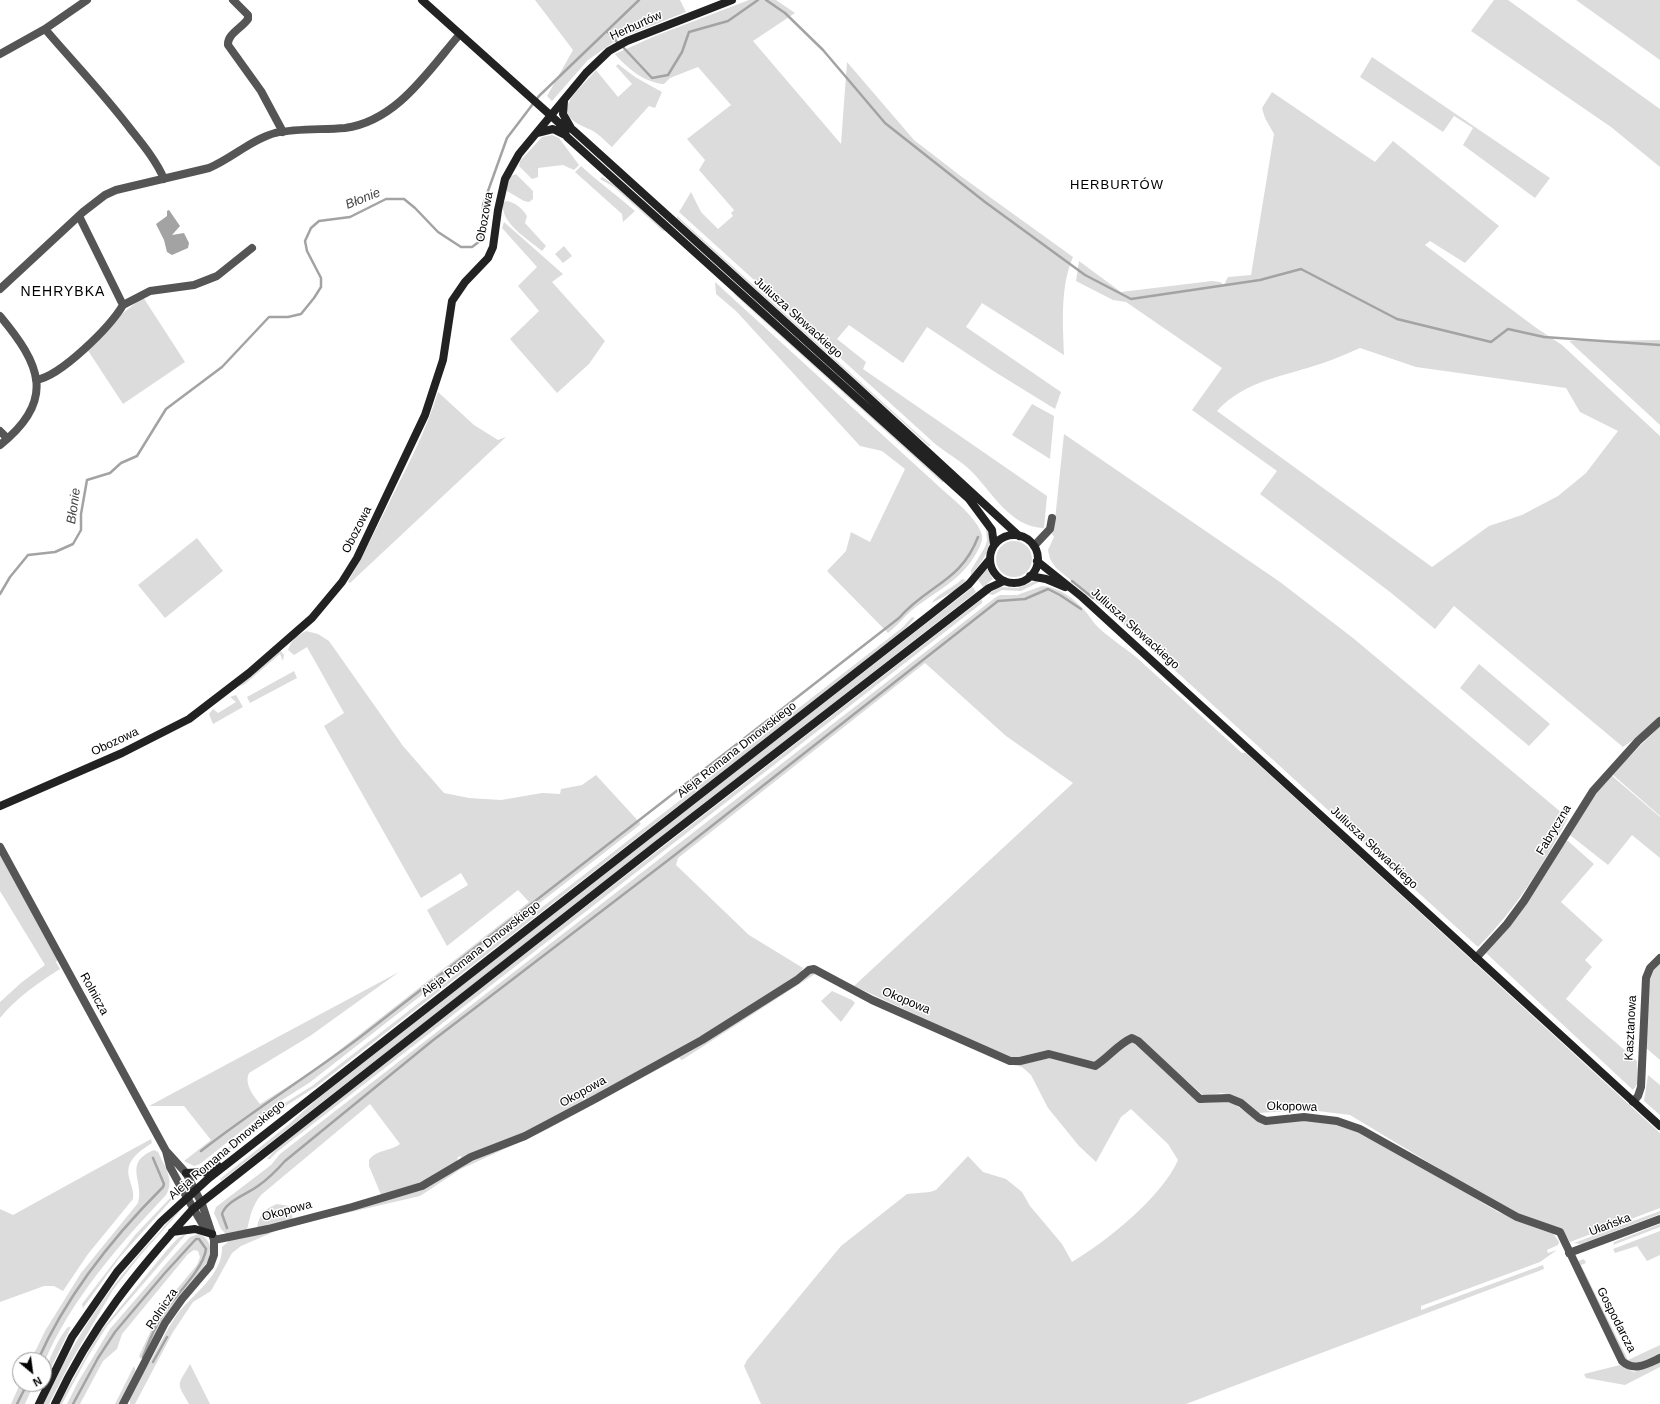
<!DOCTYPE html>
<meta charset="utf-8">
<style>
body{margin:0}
#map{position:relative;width:1660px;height:1404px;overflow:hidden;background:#fff;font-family:Arial,sans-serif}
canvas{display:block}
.north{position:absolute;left:12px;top:1352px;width:40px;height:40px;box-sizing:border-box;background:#fff;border:1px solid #999;border-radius:50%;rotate:151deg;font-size:11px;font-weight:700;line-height:16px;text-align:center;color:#000}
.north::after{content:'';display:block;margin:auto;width:14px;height:18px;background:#000;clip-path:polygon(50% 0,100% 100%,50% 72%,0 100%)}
</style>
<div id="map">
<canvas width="1660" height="1404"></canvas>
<div class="north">N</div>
</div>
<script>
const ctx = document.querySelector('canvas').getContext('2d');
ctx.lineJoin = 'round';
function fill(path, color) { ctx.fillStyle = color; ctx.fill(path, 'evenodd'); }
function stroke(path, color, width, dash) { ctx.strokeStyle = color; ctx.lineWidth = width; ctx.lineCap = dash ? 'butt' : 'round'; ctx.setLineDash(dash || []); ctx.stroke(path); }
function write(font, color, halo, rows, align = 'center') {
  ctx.font = font + ' Arial,sans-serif'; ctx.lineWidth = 3; ctx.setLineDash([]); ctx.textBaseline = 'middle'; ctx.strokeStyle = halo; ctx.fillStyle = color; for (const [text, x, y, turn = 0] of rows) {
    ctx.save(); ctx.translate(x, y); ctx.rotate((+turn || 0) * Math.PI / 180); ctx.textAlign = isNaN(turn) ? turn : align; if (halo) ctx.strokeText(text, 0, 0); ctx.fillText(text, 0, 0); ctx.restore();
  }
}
fill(new Path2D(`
 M535 0H680L686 12 618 39 588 60 552 101 547 96 573 50Z
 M749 0H776L795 13 753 41 841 144 847 62 914 140 962 177 1073 257C1060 287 1063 323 1064 355L982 303 966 327 1061 392 1055 409 995 372 927 327 903 363 849 325 837 339 866 362 863 369 1047 496 1044 528C1010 528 991 490 969 469 957 458 944 452 932 441L679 212 691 192 701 212 718 229 733 216 731 213 734 210 699 170 705 160 687 139 731 105 698 67 670 78 664 84C645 83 627 68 615 54L655 36Z
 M1494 0H1508L1660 109V167L1611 127 1471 31Z
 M1576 0H1660V60Z
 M1372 57 1550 178 1535 198 1463 145 1473 128 1454 116 1443 132 1360 77Z
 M618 64 635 77 662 92 655 108 649 106 612 147C606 142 600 135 593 131 581 125 559 119 570 100 577 89 588 80 596 70L618 97 632 84 616 66Z
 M1272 92 1375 162 1393 141 1499 226 1465 263 1430 241 1425 245 1535 327 1562 345 1660 436V717L1642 734 1623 747 1454 606 1435 629 1390 592 1260 494 1277 471 1192 410 1222 368 1126 302 1113 300 1076 281 1079 261 1121 292 1212 281 1220 282 1224 285 1228 277 1251 275 1274 134 1265 118 1262 108ZM1360 348 1416 367 1566 388 1580 412 1618 431 1586 473 1558 496 1522 515 1489 526 1432 567 1217 411C1245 380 1286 376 1323 363 1335 359 1348 353 1360 348Z
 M552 135 559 138 579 165 574 170 563 165 538 168V177L532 179 519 166 520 161 542 137Z
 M581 166C598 182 617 195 635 211L623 222 622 214 575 172Z
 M516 174 533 191V199L529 202 524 201 507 191V185L511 176Z
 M602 177 615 185 666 231H663L614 187 600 179Z
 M506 201C515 202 522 208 527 216L525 223 546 246 542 251C528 239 500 223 503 203Z
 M677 216 931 446H929L677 218Z
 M504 222 563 274 552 282 605 341 589 364 557 393 510 339 539 311 518 286 537 267 502 228Z
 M564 246 572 256 563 263 555 254Z
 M715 282 933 481C946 494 977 516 982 535 983 540 980 547 977 552 962 580 936 591 912 610 904 617 897 626 888 633L827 571 846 551 851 532 870 542 905 469 882 451 860 446 736 311 716 294Z
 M734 292 943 481V483L735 295Z
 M143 297 185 362 123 404 87 349 122 314Z
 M1660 340V425L1569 341Z
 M438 392 474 425 498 440 506 437 350 583 348 582C363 556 376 529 390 501 408 465 426 431 438 392Z
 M1032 404 1054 416 1050 459 1012 435Z
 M1064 434 1280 582 1353 638 1568 818C1543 865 1516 909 1478 947L1133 632 1056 568 1050 559 1048 550 1054 537 1052 534 1054 529Z
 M986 528C996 544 982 562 971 575V570L985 547 987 541Z
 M197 538 223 571 165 618 138 585Z
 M996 559a18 18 0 1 1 36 0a18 18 0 1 1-36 0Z
 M987 569 993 579 983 587 978 580Z
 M962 579 966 580 954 591 932 603C935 595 955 587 962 579Z
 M1035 581H1041L1021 591 1002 590 993 595 988 594 1000 587 1018 588Z
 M1042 586C1058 586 1076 600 1086 612 1091 618 1094 624 1100 629 1112 640 1124 647 1136 657L1242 753H1246L1660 1133V1208L1570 1242 1561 1228 1552 1227 1506 1209 1350 1115 1310 1110 1257 1113 1233 1095 1221 1093 1204 1096 1137 1037 1133 1041 1198 1101 1204 1103 1229 1101 1254 1117 1323 1122 1345 1126 1394 1150 1498 1212 1552 1232 1559 1242 1558 1245 1547 1250 1548 1253 1557 1250 1540 1262 1421 1306V1310L1543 1265 1544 1269 1186 1404H761L744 1366 747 1360 841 1246 907 1194 930 1192 936 1190 968 1156 983 1172 1006 1179 1022 1192 1030 1206 1062 1244 1072 1262C1107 1241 1162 1197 1178 1160L1168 1144 1131 1109 1121 1117 1096 1162 1079 1146 1048 1108 1031 1075 1022 1067 1009 1064 986 1047 854 986 1073 783 1006 736 925 663 678 858 676 865 749 935 803 968 800 974 708 1033 552 1120 461 1161V1156L458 1157 457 1161 428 1181 382 1197 369 1166V1160C377 1149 389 1152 400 1144L370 1104 261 1195C252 1206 250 1216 247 1230L226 1234 221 1229 214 1213 216 1207 271 1165 280 1154 996 597 1000 595H1017Z
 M973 587 976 592 221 1181 220 1179 288 1125 327 1090Z
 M982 599V603L277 1152 270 1159H267L280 1144Z
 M912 617 915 618 901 633 317 1086 281 1109 209 1166V1163L277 1108 312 1086 903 627Z
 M306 631 318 634 329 641 403 746 444 793 469 798 501 800 542 793 560 794 561 789 582 785 596 775 641 824 309 1083 274 1105 200 1164 194 1166 184 1161 211 1140 184 1106H149L399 972 310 1036 249 1073C244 1084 253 1095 260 1104L314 1070 529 902 518 890 447 946 427 910 468 885 461 873 421 898 324 726 344 713 307 647 294 655 288 650C291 640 297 636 306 631Z
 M281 651 284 655 283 661 280 654 245 684 238 687 277 652Z
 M1479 664 1550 724 1529 746 1460 688Z
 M294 671 297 678 250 703 247 697Z
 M236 695 243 707 213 724 209 714 213 709 218 713 236 702 230 697Z
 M1660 726V816L1612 774Z
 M1611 775 1660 817V858L1632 835 1608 865 1570 835 1591 797Z
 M1564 841H1568L1594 864 1561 902 1603 940 1585 960 1592 967 1566 999 1637 1061 1638 1083 1633 1090 1486 953Z
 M0 855 58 959 56 962 60 969C38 983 16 998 0 1018V1002L22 982 45 965 0 891Z
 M1660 961V1060L1646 1048 1649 974Z
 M810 971 815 974 682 1060 679 1058 548 1129 461 1169 420 1196 312 1221 278 1230 241 1246 232 1253 211 1291 193 1302 173 1332 135 1404H130V1399L148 1362H150C158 1347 166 1331 176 1316 191 1295 223 1276 222 1247L228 1242V1240L382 1201 465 1163 578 1110Z
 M832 991 852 1000 855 1003 841 1022 821 1001Z
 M1648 1075 1660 1085V1115L1644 1101Z
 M151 1139 152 1143C140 1151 125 1160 129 1177 131 1186 134 1190 133 1199L88 1254 63 1291 54 1286H44L0 1302V1209L13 1215Z
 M154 1150 158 1152C165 1167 175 1180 166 1195 119 1245 71 1299 44 1363V1360H31L45 1331 81 1273 138 1203C145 1182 122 1163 154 1150Z
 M175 1185 174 1197 120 1257 83 1308 82 1304 135 1235 172 1196Z
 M277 1204 289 1206 293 1219 257 1228C259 1215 264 1209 277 1204Z
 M181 1210 139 1257 113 1290 70 1363 49 1404H43C72 1343 110 1283 158 1234 165 1226 172 1215 181 1210Z
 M1660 1211V1214L1581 1244 1574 1243Z
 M1660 1224V1227L1613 1245 1614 1242Z
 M1660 1231V1255L1647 1261 1637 1246 1615 1253 1613 1249Z
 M187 1233 107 1326 87 1358 62 1404H59L99 1333 167 1250 178 1238Z
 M198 1234C209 1237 211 1246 211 1256L144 1358 141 1359 139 1356 162 1307 197 1265 200 1257 198 1251 194 1250 188 1254 122 1334 117 1349 103 1361 80 1404H67L78 1382 110 1329 172 1257 190 1237Z
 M1584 1259 1586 1263 1581 1265 1628 1360 1660 1345V1354L1636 1364 1626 1361 1578 1261Z
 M68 1327H71L44 1382C44 1368 58 1338 68 1327Z
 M1660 1361V1367L1625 1385 1586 1378 1584 1374 1620 1365 1634 1372Z
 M190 1364 210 1404H189C176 1381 177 1387 190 1364Z
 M134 1366 136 1372 120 1404H115Z
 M20 1384H34L25 1404H11Z`), '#dcdcdc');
fill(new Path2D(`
 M169 210 180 226 172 235 184 233 189 243 188 248 172 255 167 252 164 240 156 224 167 216V211Z`), '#a3a3a3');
stroke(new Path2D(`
 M766 0 785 13 823 50 885 123 985 202 1085 275 1131 299 1260 280 1301 269 1397 319 1491 342 1508 329 1544 337 1660 345
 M607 31 618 43
 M622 46 652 78 668 75 682 52 689 32 728 21 758 0
 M1072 581 1093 598
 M0 594 10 577 28 555 55 552 73 544 81 530V514L87 480 110 473 121 463 137 456 166 409 222 367 269 317H288L301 314 314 298 321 287V278L307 251 305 241 311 228 319 221 350 217 386 199H404L415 208 438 232 461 247H472L480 241 483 229V205L507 138 539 96 639 0
 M201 1151C252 1111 307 1077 359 1038L899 618C927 585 961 582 978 537
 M227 1228 222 1214C226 1201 247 1194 258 1186 268 1179 277 1170 285 1161L432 1041 671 858 998 601 1025 599 1048 589 1060 595 1081 609
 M38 1360C67 1294 113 1237 163 1187L164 1184 153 1158
 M153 1362 167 1337
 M17 1404 27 1384
 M73 1404 98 1358 115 1332 164 1274 196 1239H199L206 1249C204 1268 176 1295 164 1312 155 1326 149 1341 143 1357`), '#a3a3a3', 2.5);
stroke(new Path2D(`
 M233 0 248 15V19C242 28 227 34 228 45L261 91 283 132
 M45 29C74 63 105 95 132 131 144 146 157 162 164 179
 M0 54 45 29 87 0
 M79 216 123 305 150 291 194 285 217 276 252 248
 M0 289 83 212 105 195 116 190 209 168C231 159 252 139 275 133 298 128 322 130 345 128 397 121 428 71 460 34
 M0 316C40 364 57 400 0 445
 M36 380C61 376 110 327 123 305
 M0 431 7 438
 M1034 546 1050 529 1052 518
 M0 847 166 1151 170 1167 181 1187 203 1225 210 1230
 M1476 958 1507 924 1524 901 1593 791 1638 741 1660 721
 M1633 1102 1638 1096 1641 1087 1646 978 1650 968 1660 958
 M214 1240 268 1229 352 1207 422 1186 471 1157 525 1136 595 1099 702 1040 797 980 809 970 814 969 872 1000 1010 1061H1020L1049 1054 1095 1066C1108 1058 1118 1044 1132 1038L1138 1041 1200 1099 1229 1098 1241 1103 1259 1118 1266 1121 1304 1117 1337 1121 1360 1129 1517 1217 1560 1232 1622 1361C1634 1372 1647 1364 1660 1358
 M1569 1253 1660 1219
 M123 1404 165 1323 182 1299 210 1266 214 1255V1240L202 1204 186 1173 167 1152`), '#555', 8);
stroke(new Path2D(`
 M422 0 558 122 573 130 856 386 1019 536
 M564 101 563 114 571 128
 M559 123 567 137 969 499 992 530 994 545
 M537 133 553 129 565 135
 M990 559a24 24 0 1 1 48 0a24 24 0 1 1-48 0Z
 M1037 561 1082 597 1139 649 1660 1126
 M1030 576 1046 579 1065 587
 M0 806 122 753 189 719 249 673 312 618 342 582 357 558 425 415 443 360 452 301 465 282 488 258 493 247 498 210 505 179 519 154 586 73 609 51 627 41 732 0
 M186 1173 206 1172 218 1166
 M172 1232 195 1229 212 1234
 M39 1404 72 1337 117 1272 161 1222 209 1178 931 614 969 584 990 559
 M55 1404C91 1327 137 1271 193 1209L657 845 989 588 1004 581`), '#222', 8);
write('12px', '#000', '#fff', [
 ["Herburtów",636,26,-24],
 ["Obozowa",485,217,-80],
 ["Juliusza Słowackiego",798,318,42],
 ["Obozowa",357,530,-63],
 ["Juliusza Słowackiego",1135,629,42],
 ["Obozowa",115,742,-25],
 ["Aleja Romana Dmowskiego",737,750,-38],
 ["Fabryczna",1554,830,-59],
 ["Juliusza Słowackiego",1374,848,43],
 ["Aleja Romana Dmowskiego",481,949,-38],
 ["Rolnicza",94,994,61],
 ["Okopowa",906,1001,23],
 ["Kasztanowa",1631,1028,-87],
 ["Okopowa",583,1092,-29],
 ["Okopowa",1292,1107,1],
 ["Aleja Romana Dmowskiego",227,1150,-40],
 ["Okopowa",287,1211,-15],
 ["Ułańska",1610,1225,-21],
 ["Rolnicza",162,1309,-56],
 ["Gospodarcza",1616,1320,63]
]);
ctx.letterSpacing = '1px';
write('13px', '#000', '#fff', [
 ["HERBURTÓW",1117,185]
]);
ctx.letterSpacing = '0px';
write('italic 13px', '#444', '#fff', [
 ["Błonie",363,199,-22],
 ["Błonie",74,506,-82]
]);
ctx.letterSpacing = '1px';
write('14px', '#000', '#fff', [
 ["NEHRYBKA",63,292]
]);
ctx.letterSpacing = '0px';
</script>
